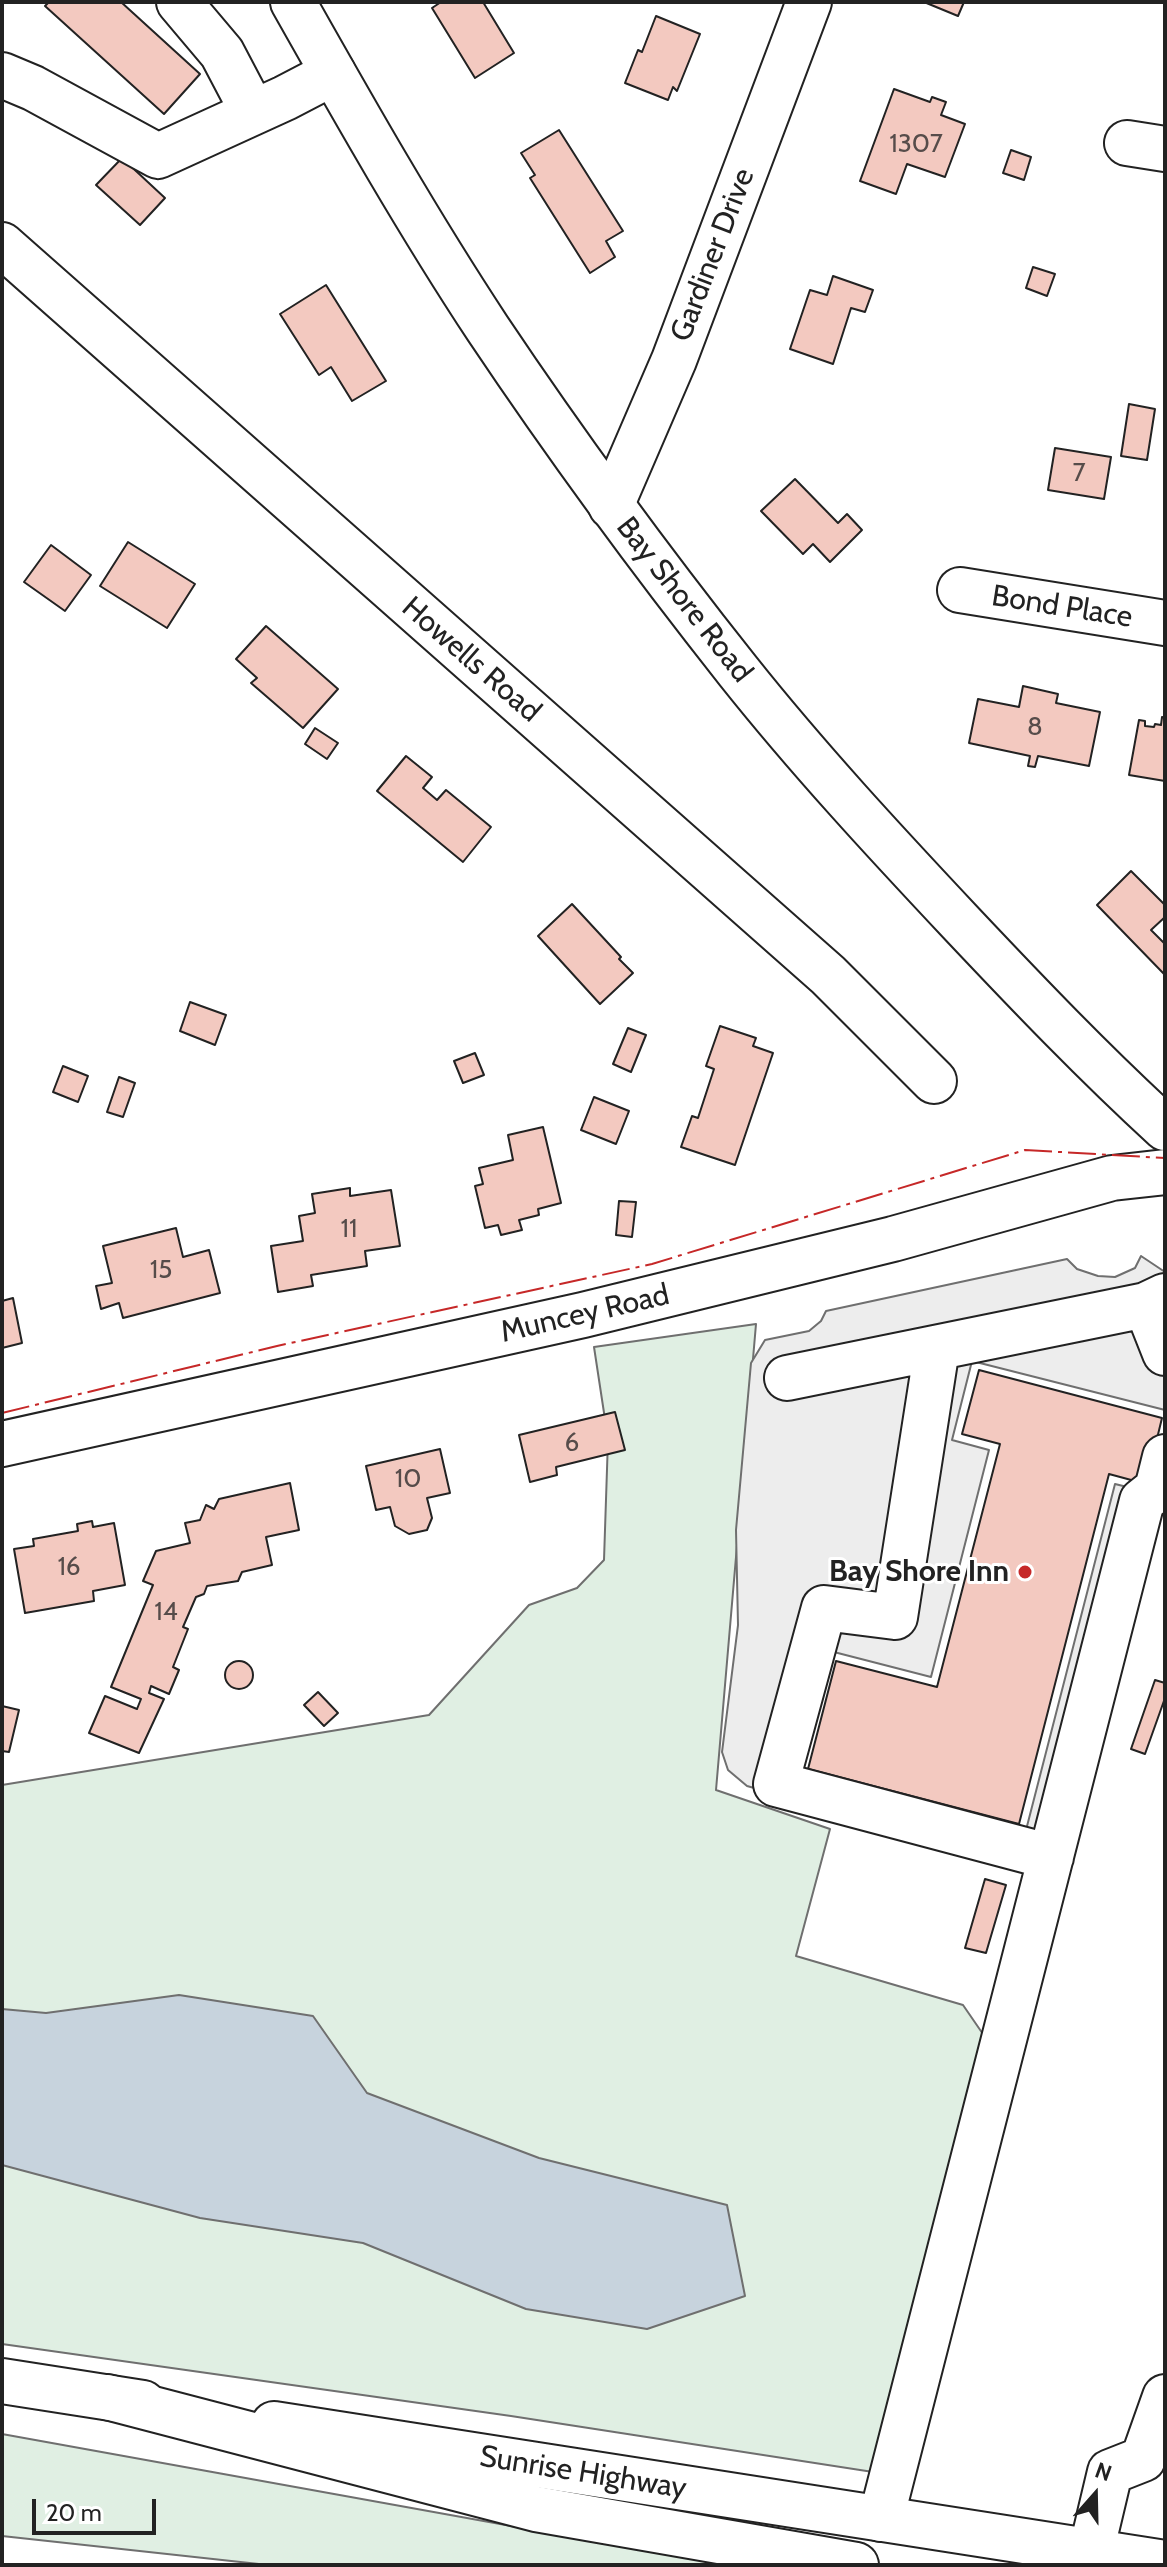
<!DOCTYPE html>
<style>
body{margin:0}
#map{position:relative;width:1167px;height:2567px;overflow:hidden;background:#fff;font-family:Cabin,sans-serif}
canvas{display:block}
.frame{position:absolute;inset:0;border:4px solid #222;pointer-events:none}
.north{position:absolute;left:1055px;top:2455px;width:80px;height:80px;-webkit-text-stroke:6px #fff;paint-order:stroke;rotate:20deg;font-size:22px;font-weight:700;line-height:32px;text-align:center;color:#222}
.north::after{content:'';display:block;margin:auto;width:28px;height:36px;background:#222;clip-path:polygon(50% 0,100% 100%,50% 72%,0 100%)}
.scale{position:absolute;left:32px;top:2499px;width:124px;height:36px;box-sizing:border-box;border:4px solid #222;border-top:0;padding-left:10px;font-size:24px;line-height:28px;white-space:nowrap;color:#222;-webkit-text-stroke:6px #fff;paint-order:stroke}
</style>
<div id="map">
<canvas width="1167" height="2567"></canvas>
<div class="frame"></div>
<div class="north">N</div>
<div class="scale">20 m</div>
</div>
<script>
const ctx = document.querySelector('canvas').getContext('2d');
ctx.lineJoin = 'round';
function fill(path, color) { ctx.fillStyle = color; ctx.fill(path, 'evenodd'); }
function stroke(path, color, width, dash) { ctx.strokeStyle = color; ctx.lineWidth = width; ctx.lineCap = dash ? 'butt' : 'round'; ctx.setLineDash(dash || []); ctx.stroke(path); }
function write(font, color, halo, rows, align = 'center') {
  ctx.font = font + ' Cabin,sans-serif'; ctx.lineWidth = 6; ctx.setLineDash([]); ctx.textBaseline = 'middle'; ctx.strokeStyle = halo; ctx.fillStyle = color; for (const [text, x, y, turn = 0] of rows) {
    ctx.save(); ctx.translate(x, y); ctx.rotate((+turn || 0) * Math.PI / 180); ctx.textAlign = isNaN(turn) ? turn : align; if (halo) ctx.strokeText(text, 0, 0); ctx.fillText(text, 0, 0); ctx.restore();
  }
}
const green = new Path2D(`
 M756 1324 716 1790 830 1829 796 1956 963 2005 985 2037 873 2472 511 2416 2 2344V1785L429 1715 529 1605 577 1588 604 1560 608 1439 594 1347Z
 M2 2434 727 2565H268L2 2536Z`);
fill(green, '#e0efe3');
stroke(green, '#6f6f6f', 2);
const parking = new Path2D(`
 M1141 1256 1165 1272V1410L972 1361 952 1440 989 1450 931 1677 830 1651 798 1774 1025 1834 1115 1484 1152 1493 1060 1873 747 1786 728 1770 722 1752 738 1625 736 1530 751 1363 765 1340 809 1331 821 1321 826 1311 1067 1259 1077 1269 1098 1276 1115 1277 1135 1268Z`);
fill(parking, '#ededed');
stroke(parking, '#6f6f6f', 2);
const water = new Path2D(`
 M179 1995 313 2016 367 2093 539 2158 727 2205 745 2296 647 2329 526 2309 363 2243 200 2218 2 2165V2009L46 2013Z`);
fill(water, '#c7d3dd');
stroke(water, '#6f6f6f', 2);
const building = new Path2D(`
 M49 2H121L200 74 164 114 45 6Z
 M441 2H483L514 53 475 78 432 8Z
 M924 2H964L958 16Z
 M656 16 700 34 677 91 673 87 668 100 625 83 638 50 642 52Z
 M894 89 930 102 932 97 946 102 941 115 965 124 945 177 907 164 896 194 860 181Z
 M559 130 623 231 606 241 615 257 590 273 530 178 535 175 521 153Z
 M1011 150 1031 157 1024 180 1003 173Z
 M122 158 165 198 140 225 96 185Z
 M1033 267 1055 274 1047 296 1026 288Z
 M833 276 873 290 865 312 851 308 833 364 790 349 810 290 827 295Z
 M326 285 386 381 352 401 331 367 319 375 280 314Z
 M1129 404 1155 409 1147 460 1121 456Z
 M1055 448 1111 457 1104 499 1048 490Z
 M795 479 838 523 847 514 862 530 830 562 813 544 803 554 761 511Z
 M128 542 195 584 167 628 100 586Z
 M51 545 91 575 65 611 24 582Z
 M266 626 338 689 303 728 251 683 257 678 236 659Z
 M1023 686 1058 694 1056 703 1100 712 1089 766 1038 756 1035 767 1028 766 1030 756 969 743 978 699 1019 707Z
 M1162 717 1165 718V781L1129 775 1139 720 1145 721V726L1154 727 1155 724 1161 725Z
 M315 728 338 743 327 759 305 744Z
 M406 756 432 777 423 788 437 800 446 790 491 827 463 862 377 791Z
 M1131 871 1165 905V917L1151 930 1165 944V975L1097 905Z
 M572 904 621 957 619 959 633 973 600 1004 538 936Z
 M190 1002 226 1015 215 1045 180 1031Z
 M720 1026 756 1038 753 1046 773 1053 735 1165 681 1147 692 1116 698 1118 714 1069 706 1066Z
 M628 1028 646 1035 631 1072 613 1064Z
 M475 1053 484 1075 463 1083 454 1061Z
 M63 1066 88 1076 78 1102 53 1092Z
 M119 1077 135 1083 123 1117 107 1112Z
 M594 1097 629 1111 616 1144 581 1130Z
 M543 1127 561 1203 538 1209 539 1215 519 1220 522 1230 501 1235 498 1225 485 1228 475 1186 483 1184 479 1168 513 1160 508 1135Z
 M350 1188V1196L391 1190 400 1246 365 1251 367 1266 311 1275 313 1286 278 1292 271 1246 303 1241 299 1216 315 1213 312 1194Z
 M619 1201 636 1202 632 1237 616 1235Z
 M176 1228 183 1257 209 1250 220 1293 123 1318 119 1303 101 1309 96 1286 112 1283 103 1246Z
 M13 1298 22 1343 2 1348V1301Z
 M979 1370 1162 1418 1146 1484 1109 1474 1019 1824 808 1769 836 1661 937 1687 1000 1444 962 1434Z
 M615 1412 625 1450 556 1467 557 1475 530 1482 519 1435Z
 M440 1449 450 1493 427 1498 432 1518 427 1530 409 1534 395 1526 390 1507 376 1510 366 1466Z
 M290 1483 299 1530 266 1537 272 1565 242 1572 238 1581 207 1586 204 1594 196 1597 183 1627 188 1629 173 1667 179 1670 169 1694 151 1686 149 1693 164 1699 139 1753 89 1733 105 1696 137 1709 141 1699 111 1687 153 1585 143 1581 156 1551 190 1543 185 1523 200 1520 206 1505 214 1509 219 1499Z
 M92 1521 93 1527 114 1523 125 1585 93 1591 94 1601 25 1613 14 1549 34 1546 33 1539 78 1531 77 1524Z
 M225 1675a14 14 0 1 1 28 0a14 14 0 1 1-28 0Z
 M1155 1680 1165 1683V1698L1145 1754 1131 1749Z
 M318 1692 338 1713 324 1726 304 1705Z
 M2 1706 19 1710 9 1752 2 1751Z
 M985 1879 1006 1885 986 1953 965 1948Z`);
fill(building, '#f3c9c0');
stroke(building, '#222', 2);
const minor = new Path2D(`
 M179 2 222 53 253 112
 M2 75 33 88 158 156 285 98 333 73
 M1127 143 1165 149
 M2 245 828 975 934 1081
 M611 506 674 360 809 2
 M960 590 1165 623
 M1146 1305 1165 1353
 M937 1348 895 1617 824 1608 776 1784 1051 1857
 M787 1378 1146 1305 1165 1296
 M2 1444 583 1315 893 1239 1112 1178 1165 1172
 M881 2519 1142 1501 1157 1489 1165 1457
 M1091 2552 1110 2472 1143 2459 1165 2397`);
const major = new Path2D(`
 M293 2C355 112 418 223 488 329 567 447 650 560 738 671 808 759 885 842 962 924 1028 994 1094 1063 1165 1128
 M2 2381 143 2403
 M274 2424 1165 2563`);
const highway = new Path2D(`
 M107 2397 536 2509 856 2565`);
stroke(minor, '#222', 48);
stroke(major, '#222', 48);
stroke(highway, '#222', 48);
stroke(minor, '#fff', 44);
stroke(major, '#fff', 44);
stroke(highway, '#fff', 44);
stroke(new Path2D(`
 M2 1413 277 1346 652 1264 1025 1150 1165 1158`), '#c62828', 2, [28, 6, 4, 6]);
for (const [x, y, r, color] of [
 [1025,1572,8,"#c62828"]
]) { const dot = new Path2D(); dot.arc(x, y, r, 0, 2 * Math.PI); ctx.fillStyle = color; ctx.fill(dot); stroke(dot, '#fff', 3); }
write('26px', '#564c4a', null, [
 ["1307",916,144],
 ["7",1079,473],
 ["8",1035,727],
 ["11",349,1229],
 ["15",161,1270],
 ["6",572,1443],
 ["10",408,1479],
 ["16",69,1567],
 ["14",166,1612]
]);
write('30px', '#222', '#fff', [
 ["Gardiner Drive",713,255,-69],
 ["Bay Shore Road",684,600,52],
 ["Bond Place",1062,607,9],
 ["Howells Road",471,660,41],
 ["Muncey Road",585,1314,-13],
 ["Sunrise Highway",583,2473,9]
]);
write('bold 30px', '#222', '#fff', [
 ["Bay Shore Inn",1009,1572]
], 'right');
</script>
